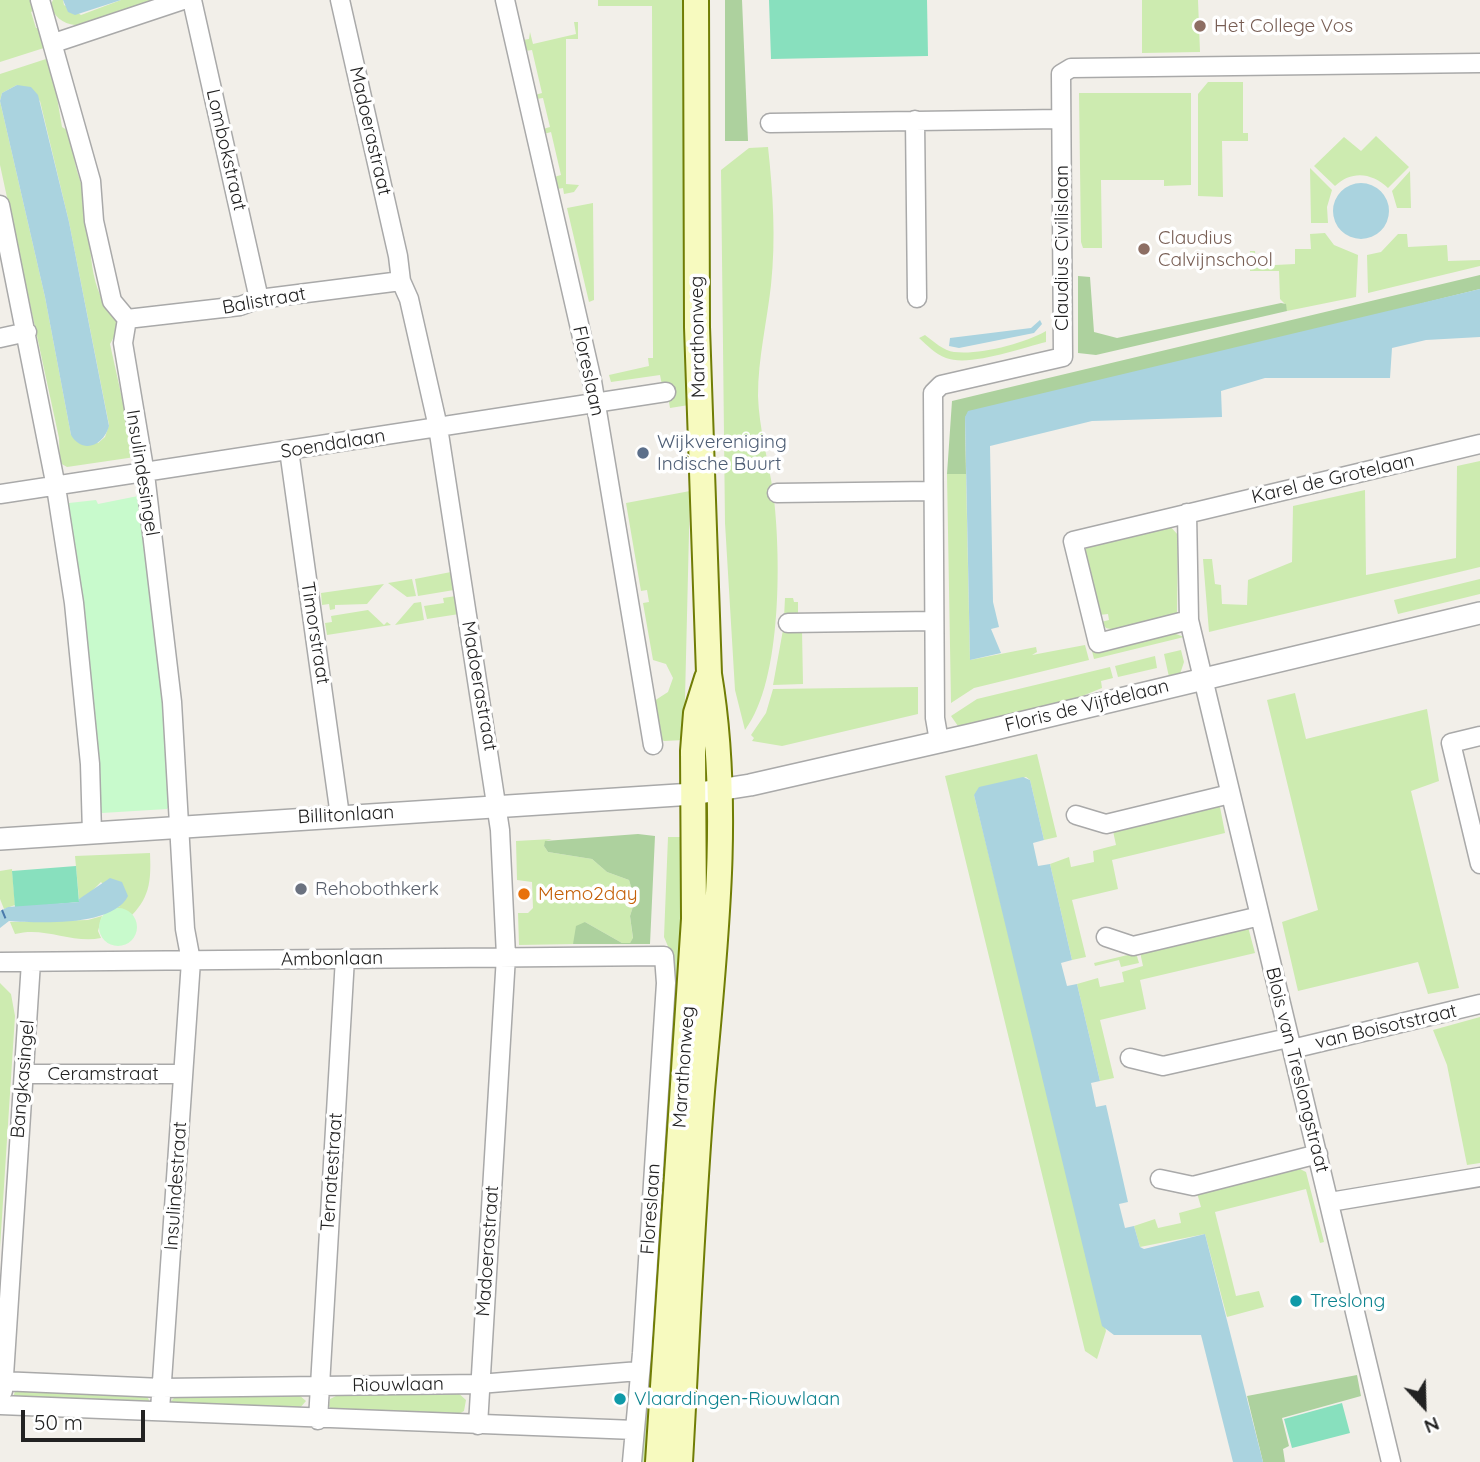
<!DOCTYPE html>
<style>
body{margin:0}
#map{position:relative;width:1480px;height:1462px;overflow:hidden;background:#f2efe9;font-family:Quicksand,sans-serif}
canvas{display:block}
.north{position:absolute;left:1389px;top:1371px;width:70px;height:70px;-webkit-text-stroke:5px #fff;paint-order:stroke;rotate:158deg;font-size:19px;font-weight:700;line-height:28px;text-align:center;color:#222}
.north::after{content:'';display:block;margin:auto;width:24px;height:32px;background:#222;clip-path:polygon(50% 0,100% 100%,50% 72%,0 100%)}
.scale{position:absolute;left:21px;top:1410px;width:124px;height:32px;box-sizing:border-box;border:4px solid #222;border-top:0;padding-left:9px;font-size:21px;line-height:24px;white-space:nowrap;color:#222;-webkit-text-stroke:5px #fff;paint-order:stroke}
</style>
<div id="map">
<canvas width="1480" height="1462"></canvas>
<div class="north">N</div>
<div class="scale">50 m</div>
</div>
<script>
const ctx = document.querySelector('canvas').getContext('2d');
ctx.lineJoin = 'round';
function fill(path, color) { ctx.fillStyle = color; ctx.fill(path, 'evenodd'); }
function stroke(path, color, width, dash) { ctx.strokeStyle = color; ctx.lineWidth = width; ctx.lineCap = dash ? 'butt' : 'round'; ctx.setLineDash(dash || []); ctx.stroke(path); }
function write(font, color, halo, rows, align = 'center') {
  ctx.font = font + ' Quicksand,sans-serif'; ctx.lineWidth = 7; ctx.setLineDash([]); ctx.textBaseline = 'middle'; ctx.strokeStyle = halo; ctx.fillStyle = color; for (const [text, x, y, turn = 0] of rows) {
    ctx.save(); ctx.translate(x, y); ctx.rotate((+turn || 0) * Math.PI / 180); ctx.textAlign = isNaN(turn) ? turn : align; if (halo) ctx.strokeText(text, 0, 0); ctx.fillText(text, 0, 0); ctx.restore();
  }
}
fill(new Path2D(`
 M0 0H32L35 10 31 12 36 28 41 27 47 47 0 62Z
 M53 0H63L64 5 81 15 121 0H153C124 10 69 48 50 6Z
 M598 0H687L689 405 670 408 667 390H663L660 375 611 382 609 375 649 366 648 358H653L652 6H598Z
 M1142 0H1198L1200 52 1142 53Z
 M574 22H578V39H566V184L579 185 574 192 564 194 563 188 557 189 554 177 561 175 551 132 544 134 543 129 550 127 543 98 536 99 535 95 542 93 532 50 525 51 523 40 529 39 530 32 533 44 576 34Z
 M46 59 51 62 62 127 75 135C69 164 83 179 87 207 92 243 86 294 118 317L120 326 110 344 135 457 67 467 60 463 59 438 0 165V74ZM17 85 40 101 69 222 109 425 105 437 98 443 71 435 45 297 0 101 2 93Z
 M1208 82H1243V133H1248V141H1222L1223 197 1198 196V94Z
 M1079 93H1191V185L1164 186V180H1101L1102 248H1083L1081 242Z
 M1376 136 1409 167 1388 188C1372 173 1352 170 1335 186L1314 166 1344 137 1361 151Z
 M768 147C773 193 776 239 771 285 767 322 758 358 758 396 759 428 768 459 773 491 781 551 783 680 745 730L735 690 725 523 721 170 749 148Z
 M1310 168 1332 190 1327 207 1328 223H1311Z
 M1410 171 1411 208H1397L1392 191Z
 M593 203 594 300 589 302 567 208Z
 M1325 233 1334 245 1358 255 1356 297 1287 311 1285 304 1280 299 1279 271H1250V251H1255L1256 266 1295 264V249H1311L1310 234Z
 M1398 234H1407L1408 247 1447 245 1448 261 1480 260V266L1368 293 1367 255 1381 252Z
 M1046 331V342C1021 348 970 367 946 358 935 354 928 346 919 338L925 335C933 341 944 351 954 352 980 355 1023 344 1046 331Z
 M1480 461V567L1209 632 1203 559H1212L1215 584 1221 585 1222 604 1247 605 1248 580 1292 562 1293 506 1365 490 1366 575 1456 558 1457 466Z
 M947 474H966L970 660 1036 647 1037 652 1032 655 1085 645 1089 660 974 688 951 703Z
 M690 491 684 740 664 741 660 739 654 701 668 692 673 678 666 664 653 660 643 603 649 602 647 590 641 591 626 503Z
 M1169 525 1178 535 1177 613 1115 630 1106 628 1101 622 1109 620 1108 614 1099 615 1085 556 1086 547Z
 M451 572 454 590 418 596 415 579Z
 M412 579 416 596 407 597 388 583Z
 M1480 579V594L1398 614 1394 600Z
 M384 584 367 604 335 605V609L330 610 329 604 322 605 321 593Z
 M456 596 459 614 427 619 424 606 444 603 443 598Z
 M785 598H793L794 602H798V618H784Z
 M421 602 424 620 395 625 414 603Z
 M368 610 384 625 387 622 391 625 327 635 325 623 332 622 331 616Z
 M783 630H802L803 684 773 685Z
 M1171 632 1184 637 1094 659 1092 651Z
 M1181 650 1184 662 1180 674 1169 677 1164 654Z
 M1155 656 1157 668 1118 677 1115 666Z
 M1110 667 1113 678 1101 681 1102 688 1075 699 958 726 951 716 977 699Z
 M918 687V714L782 746 752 741 754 738 751 735 766 713 773 689Z
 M1295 693 1306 739 1427 709 1439 781 1411 791 1459 988 1428 994 1418 962 1298 991 1282 922 1318 910 1267 700Z
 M1037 754 1057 837 1044 840 1030 780 1026 777 974 795 1106 1331 1097 1359 1085 1351 945 776Z
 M1214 807H1220L1225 833 1112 860 1118 889 1072 900 1086 957 1072 960 1050 864 1069 857 1071 867 1094 862 1093 851 1116 845 1113 831Z
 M668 837H684L683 949 650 1462H640L670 951 664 937Z
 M552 839 546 841 544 846 548 852 592 859 607 872 629 880 635 900 630 916 633 939 630 943H622L585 922 573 944 519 945 518 913H528L533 908 532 882 517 880 516 841Z
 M150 853C151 877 151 896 132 915L116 908 120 906 101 882 88 895 79 899 75 856Z
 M12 869 15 905 4 909 0 899V871Z
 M102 916 98 931 101 938C72 944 45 926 15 934L10 922 88 920Z
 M1248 927 1255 953 1140 980 1146 1009 1100 1020 1114 1078 1100 1081 1077 984 1098 978 1100 987 1124 982 1122 972 1143 966 1140 952Z
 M1136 953 1139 963 1121 967 1119 960 1095 966 1094 963Z
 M0 983 11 994 15 1016 0 1248Z
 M1480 1017V1163L1467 1165 1447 1065 1433 1030Z
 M1300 1169 1306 1172 1324 1242 1320 1243 1306 1189 1215 1212 1236 1296 1259 1291 1264 1307 1227 1317 1205 1234 1140 1247 1134 1226 1155 1219 1158 1228 1181 1223 1179 1213 1201 1207 1197 1193Z
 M15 1391 147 1396 150 1402 146 1406 13 1398Z
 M456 1391 466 1400 464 1411 457 1415 333 1413 329 1406 330 1399 340 1394Z
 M299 1395 306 1401 299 1409 175 1407 171 1401 175 1397Z`), '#cdebb0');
fill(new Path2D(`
 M725 0H742L748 141H725Z
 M1480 275V289L965 417 966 474H947L952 401Z
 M1078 276 1090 277 1094 332 1117 338 1281 303 1286 304 1287 311 1096 355 1078 353Z
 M638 834 655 836 650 944H573L576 926 585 922 622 943H630L633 938 630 916 635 900 629 880 607 872 592 859 548 852 544 846 545 841Z
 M1357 1375 1361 1396 1282 1418 1289 1446 1283 1449 1285 1462H1263L1247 1396Z`), '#add19e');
fill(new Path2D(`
 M138 496 153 589 171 804 167 809 102 813 99 808 67 507 69 503 96 500 98 504Z
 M99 927a19 19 0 1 1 38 0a19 19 0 1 1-38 0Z`), '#c8facc');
fill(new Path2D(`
 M769 0H927L928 56 771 59Z
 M76 866 79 902 15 908 12 871Z
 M1342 1403 1350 1433 1292 1448 1284 1419Z`), '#88e0be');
fill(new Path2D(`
 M63 0H121L75 15 68 12Z
 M17 85 31 87 38 95 69 222 109 426C104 445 83 455 71 435L45 297 0 101 2 93Z
 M1333 211a28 28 0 1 1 56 0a28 28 0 1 1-56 0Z
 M1480 289V337L1426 340 1392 348 1390 378H1265L1221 391 1222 417 1092 421 990 446 993 602 999 627 991 629 1001 653 970 660 965 417 968 411Z
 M1040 320 1042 324 1034 333 959 348 949 346 950 338 1031 328Z
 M1023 777 1030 780 1044 840 1033 843 1038 866 1050 864 1072 960 1061 963 1067 986 1077 984 1100 1081 1091 1083 1096 1107 1106 1105 1128 1202 1119 1204 1125 1228 1134 1226 1140 1247 1144 1249 1205 1234 1263 1462H1233L1201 1335H1114L1102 1326 974 795 979 787Z
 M110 878 122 882 128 896C113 927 38 923 9 921L0 928V911L8 907 79 902V899Z`), '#aad3df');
stroke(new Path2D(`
 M2 910 7 922`), '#4a7aab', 2, [9, 7]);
const minor = new Path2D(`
 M40 0 91 181 94 221 112 301 127 319 123 343 145 474 172 702 185 929 191 961 160 1410
 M192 0 259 299
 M340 0 398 256 401 281 409 299 438 427 500 830 506 956 478 1425
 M505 0 592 381 653 745
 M54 43 183 0
 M915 120 917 298
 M770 123 1061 119
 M0 205 56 487 74 603 90 764 92 833
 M127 319 240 306 259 299 401 281
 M0 338 27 332
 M289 450 340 816
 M777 493 932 491
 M0 494 666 392
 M1187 513 1189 620 1391 1462
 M1189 620 1098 643 1073 541 1480 444
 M788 623 934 621
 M1480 736 1451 743 1480 864
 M939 741 935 718 933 393 941 385 1063 357 1061 74 1071 68 1480 63
 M1076 815 1106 824 1230 794
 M1106 937 1133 946 1260 916
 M0 962 664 956 666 983 642 1353 632 1462
 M1292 1049 1480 1004
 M1130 1058 1163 1066 1288 1038
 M24 1074H183
 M1160 1179 1193 1186 1318 1154
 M1330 1202 1480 1177
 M0 1381 162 1388 479 1384 639 1371
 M3 1391 31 962
 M0 1405 635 1430
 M318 1420 345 958`);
const tertiary = new Path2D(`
 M0 839 693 794 750 785 974 734 1480 613`);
const secondary = new Path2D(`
 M658 1462 694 919 693 751 696 713 707 678
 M680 1462C687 1339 692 1215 702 1091 714 954 732 811 709 674L697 327 696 0`);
stroke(minor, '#a9a9a9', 21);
stroke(tertiary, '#a9a9a9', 24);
stroke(secondary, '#707d05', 28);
stroke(minor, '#fff', 18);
stroke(tertiary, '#fff', 21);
stroke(secondary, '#f7fabf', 24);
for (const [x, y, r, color] of [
 [1200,26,7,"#8d6e63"],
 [1144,249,7,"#8d6e63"],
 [643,453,7,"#5c6f8a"],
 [301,889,7,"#6b7280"],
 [524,894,7,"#e8710a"],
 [1296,1301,7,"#0f9aa8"],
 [620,1399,7,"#0f9aa8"]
]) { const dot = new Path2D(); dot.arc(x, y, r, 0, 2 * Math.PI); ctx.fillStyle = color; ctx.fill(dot); stroke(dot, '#fff', 2.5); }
write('19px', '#785e54', '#fff', [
 ["Het College Vos",1214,26],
 ["Claudius",1158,238],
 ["Calvijnschool",1158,260]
], 'left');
write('19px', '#222', '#fff', [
 ["Madoerastraat",370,131,77],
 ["Lombokstraat",226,150,77],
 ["Claudius Civilislaan",1062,248,-90],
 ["Balistraat",264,301,-10],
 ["Marathonweg",698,337,-91],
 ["Floreslaan",588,371,78],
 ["Soendalaan",333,444,-9],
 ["Insulindesingel",142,473,81],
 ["Karel de Grotelaan",1333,479,-13],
 ["Timorstraat",315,633,81],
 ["Madoerastraat",479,686,80],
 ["Floris de Vijfdelaan",1087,706,-14],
 ["Billitonlaan",346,815,-3],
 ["Ambonlaan",332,959,-1],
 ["van Boisotstraat",1386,1027,-13],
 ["Marathonweg",684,1067,-86],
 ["Blois van Treslongstraat",1297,1070,76],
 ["Ceramstraat",103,1074],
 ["Bangkasingel",23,1079,-85],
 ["Ternatestraat",332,1172,-86],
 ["Insulindestraat",176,1186,-86],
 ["Floreslaan",651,1209,-86],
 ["Madoerastraat",488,1251,-86],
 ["Riouwlaan",398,1385,-1]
]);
write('19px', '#4e5e75', '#fff', [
 ["Wijkvereniging",657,442],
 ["Indische Buurt",657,464]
], 'left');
write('19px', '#5b616d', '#fff', [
 ["Rehobothkerk",315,889]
], 'left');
write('19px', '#c56008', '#fff', [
 ["Memo2day",538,894]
], 'left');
write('19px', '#0d838f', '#fff', [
 ["Treslong",1310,1301],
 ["Vlaardingen-Riouwlaan",634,1399]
], 'left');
</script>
